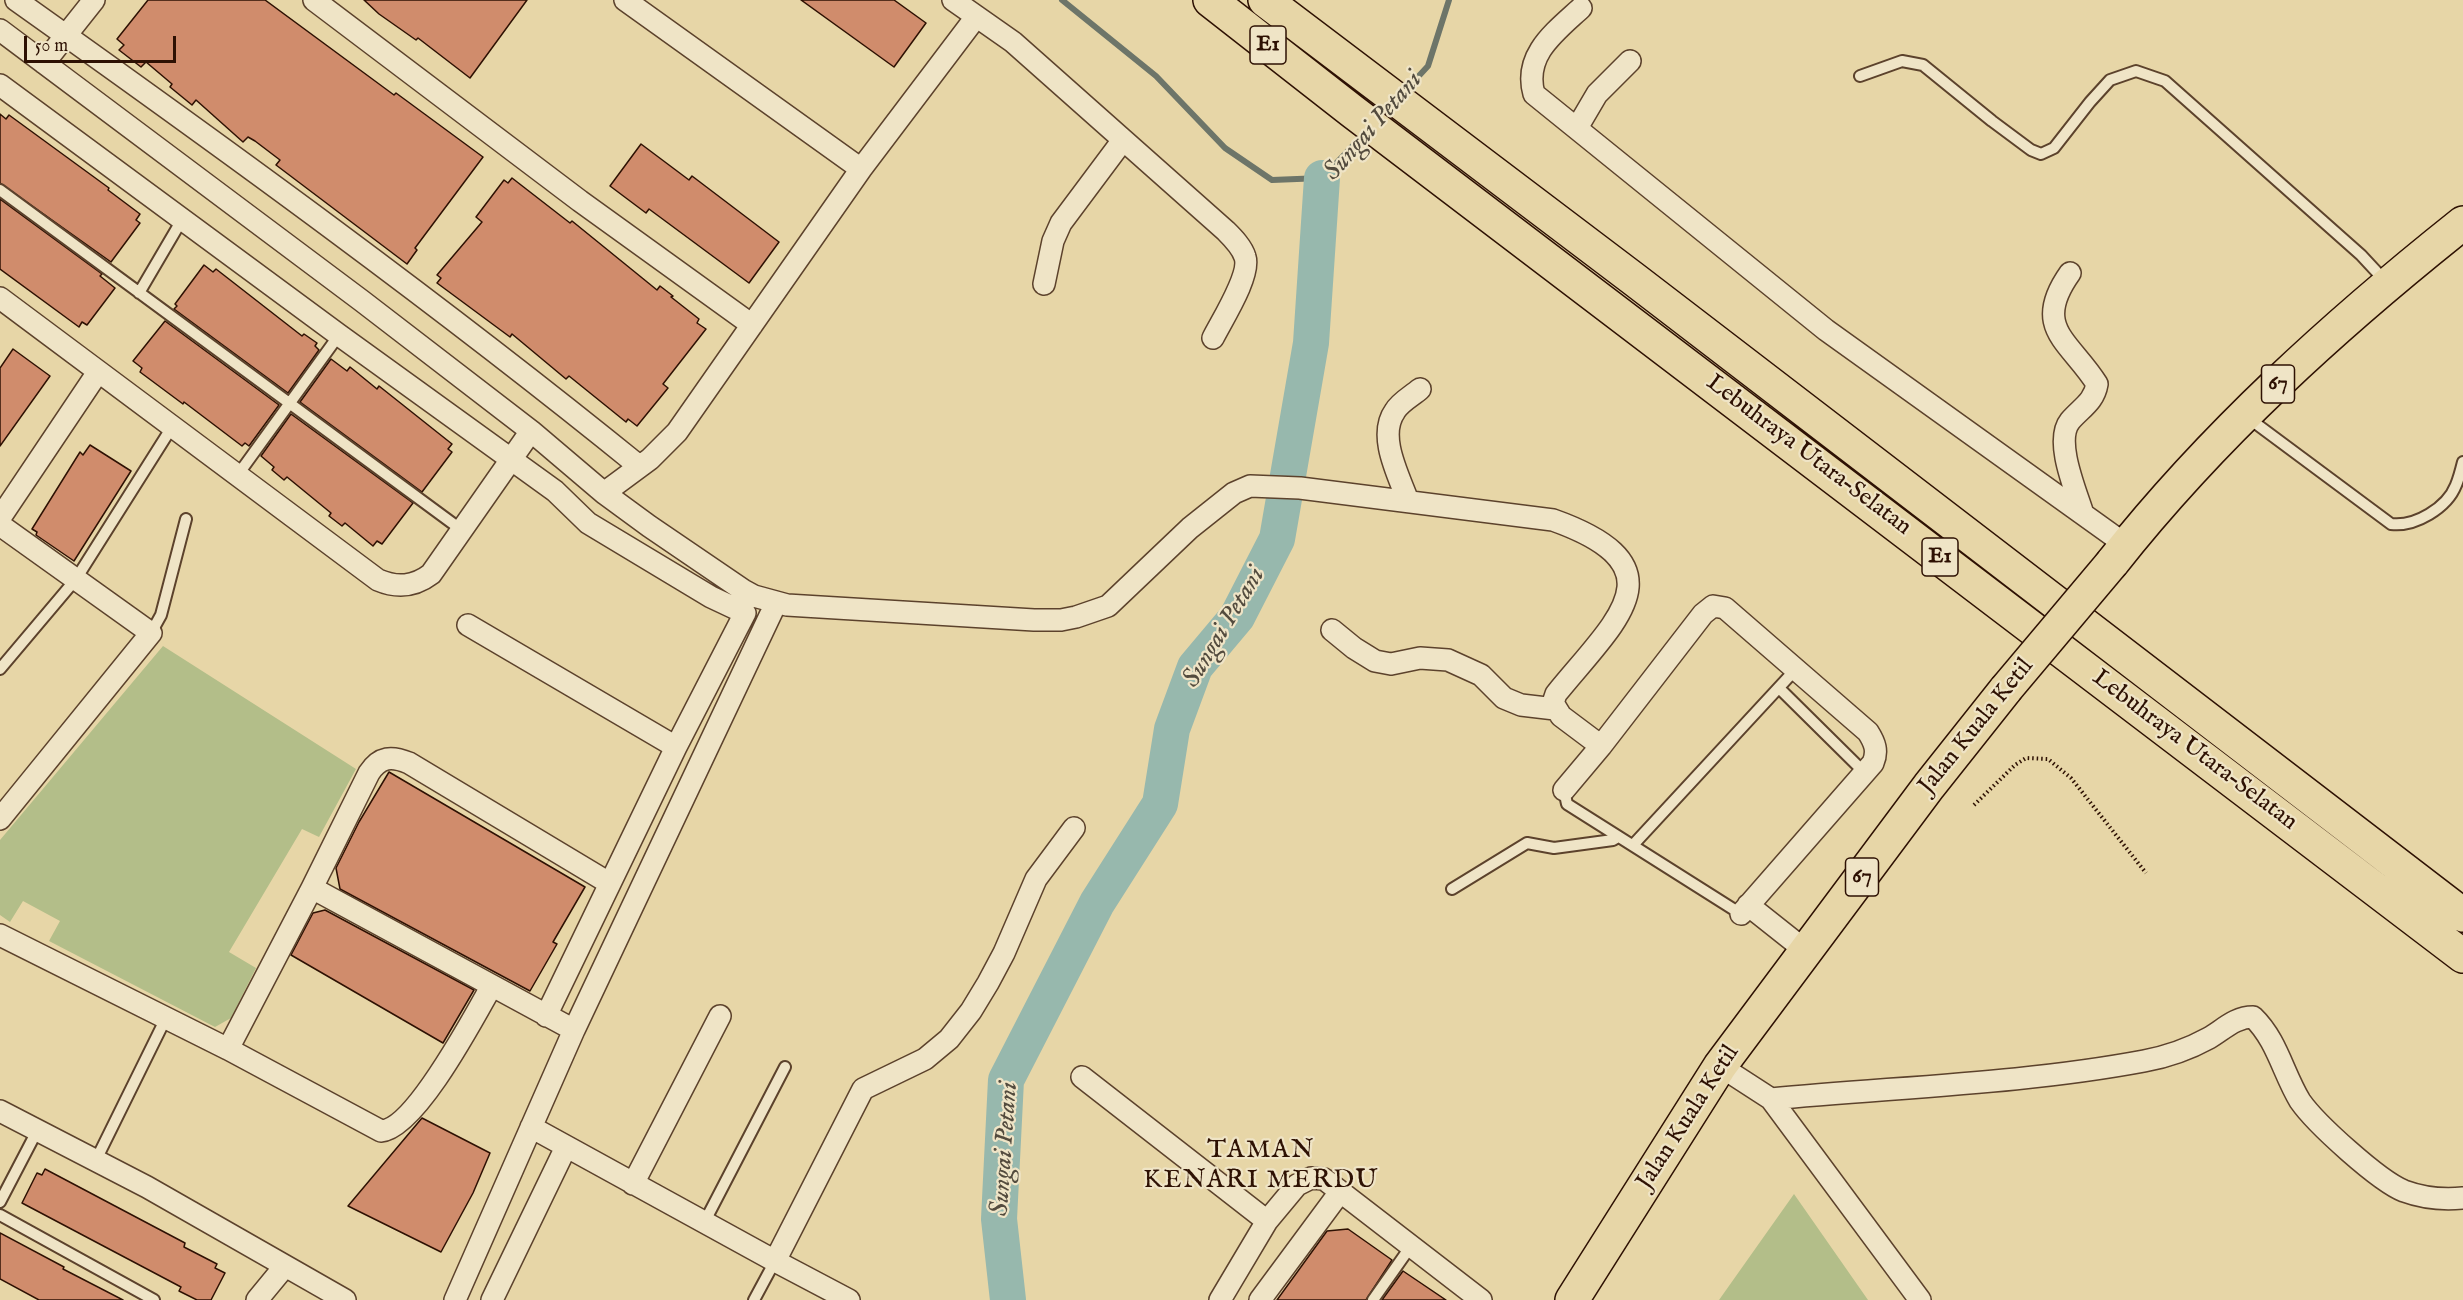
<!DOCTYPE html>
<meta charset="utf-8">
<style>
body{margin:0}
#map{position:relative;width:2463px;height:1300px;overflow:hidden;background:#e7d6a7;font-family:"IM FELL English",serif}
canvas{display:block}
.scale{position:absolute;left:24px;top:36px;width:152px;height:27px;box-sizing:border-box;border:3px solid #2e1103;border-top:0;padding-left:8px;font-size:18px;line-height:21px;white-space:nowrap;color:#2e1103;-webkit-text-stroke:4px #efe4c6;paint-order:stroke}
</style>
<div id="map">
<canvas width="2463" height="1300"></canvas>
<div class="scale">50 m</div>
</div>
<script>
const ctx = document.querySelector('canvas').getContext('2d');
ctx.lineJoin = 'round';
function fill(path, color) { ctx.fillStyle = color; ctx.fill(path, 'evenodd'); }
function stroke(path, color, width, dash) { ctx.strokeStyle = color; ctx.lineWidth = width; ctx.lineCap = dash ? 'butt' : 'round'; ctx.setLineDash(dash || []); ctx.stroke(path); }
function write(font, color, halo, rows, align = 'center') {
  ctx.font = font + ' "IM FELL English",serif'; ctx.lineWidth = 4.5; ctx.setLineDash([]); ctx.textBaseline = 'middle'; ctx.strokeStyle = halo; ctx.fillStyle = color; for (const [text, x, y, turn = 0] of rows) {
    ctx.save(); ctx.translate(x, y); ctx.rotate((+turn || 0) * Math.PI / 180); ctx.textAlign = isNaN(turn) ? turn : align; if (halo) ctx.strokeText(text, 0, 0); ctx.fillText(text, 0, 0); ctx.restore();
  }
}
fill(new Path2D(`
 M163 646 356 769 319 837 302 829 229 952 256 968 231 1018 215 1027 49 941 60 921 23 901 10 922 0 915V840Z
 M1794 1194 1868 1300H1719Z`), '#b3be89');
stroke(new Path2D(`
 M1062 0 1156 76 1225 148 1272 180 1322 178 1364 134
 M1404 92 1428 66 1449 0`), '#6d7569', 6);
stroke(new Path2D(`
 M1008 1300 999 1219 1006 1080 1097 903 1160 804 1172 729 1195 667 1237 617 1277 539 1311 343 1322 178`), '#97b8ad', 36);
const building = new Path2D(`
 M148 0H265L394 95 396 93 483 157 415 248 417 250 407 264 276 165 280 160 255 141 248 137 243 142 196 100 192 105 170 87 172 84 146 62 141 67 119 50 124 45 117 39Z
 M364 0H527L470 78 418 38 416 40 379 14Z
 M801 0H894L926 23 894 67Z
 M0 114 6 119 9 115 109 188 108 190 140 214 136 220 140 223 111 262 0 183Z
 M641 144 689 180 692 176 779 242 749 283 649 209 646 213 610 186Z
 M512 178 570 223 572 221 657 290 660 286 673 296 671 297 699 319 697 323 706 329 663 384 668 388 637 426 628 419 626 422 569 376 566 379 512 334 510 337 437 283 441 278 437 275 482 222 476 217 504 180 508 183Z
 M0 199 102 274 100 276 115 288 87 325 82 322 79 327 0 269Z
 M204 265 213 272 216 269 302 336 304 334 317 343 315 346 319 350 288 393 174 309 177 306 175 304Z
 M165 321 279 405 249 446 245 443 242 446 184 402 183 404 140 372 142 368 133 361Z
 M13 349 50 376 0 446V368Z
 M331 359 347 371 350 367 377 389 379 386 452 444 448 449 452 452 422 492 300 402Z
 M291 414 413 503 382 544 377 541 373 546 345 523 342 526 329 516 331 513 287 477 284 480 272 470 274 467 261 456Z
 M90 445 131 471 74 561 36 535 37 532 32 529 80 452 83 455Z
 M389 772 585 887 553 942 557 944 530 991 340 889 336 868 359 822Z
 M325 910 474 990 443 1043 291 955 313 913Z
 M422 1118 490 1153 473 1193 441 1252 348 1206Z
 M45 1169 185 1243 184 1247 217 1264 215 1268 225 1273 211 1300H197L179 1291 181 1287 22 1203 37 1173 42 1175Z
 M1348 1229 1392 1260 1366 1300H1277L1327 1231Z
 M0 1233 64 1267 63 1269 123 1300H39L0 1279Z
 M1403 1271 1446 1300H1382Z`);
fill(building, '#d08c6c');
stroke(building, '#2e1103', 1.5);
const lane = new Path2D(`
 M1860 76 1902 61 1923 65 1992 121 2031 150 2041 154 2054 148 2090 102 2110 80 2136 71 2165 81 2361 255 2387 283
 M0 190 463 531
 M139 293 183 218
 M2247 417 2391 524C2415 527 2447 508 2456 485 2459 478 2461 470 2463 462
 M237 476 339 335
 M151 633 161 615 186 519
 M0 669 76 579 172 427
 M1779 688 1865 773
 M1564 790 1567 804 1741 914
 M1633 845 1796 669
 M1452 889 1527 843 1554 848 1613 840 1618 837
 M96 1160 166 1018
 M0 1202 37 1131
 M0 1215 154 1300
 M704 1223 785 1067
 M754 1300 775 1261
 M1373 1300 1411 1246`);
const street = new Path2D(`
 M16 0C227 150 438 303 639 466
 M314 0 580 201 752 325
 M625 0 861 169
 M953 0 1013 42 1226 231C1233 238 1242 247 1245 257 1251 275 1222 320 1213 338
 M1581 8C1555 32 1523 55 1534 94L1826 330 2126 545
 M0 30 362 301 531 431 604 493 649 526 743 590 754 596 787 605 1034 620H1061L1076 617 1108 606 1190 528 1234 493 1250 486 1300 488 1553 520C1685 567 1615 621 1556 694L1553 703 1561 716 1601 746
 M44 63 94 0
 M0 85 339 335 555 491 588 523 711 597 745 613 676 747 546 1016
 M1577 128 1597 94 1630 61
 M2070 273C2031 328 2070 341 2097 384 2094 402 2081 408 2070 421 2054 441 2076 491 2083 514
 M1044 284 1053 241 1061 223 1123 140
 M0 298 378 580C397 588 414 587 431 574L531 431
 M604 493 650 459 677 432 861 169 976 17
 M1408 501C1399 476 1377 436 1395 411 1400 402 1412 396 1420 389
 M0 518 98 372
 M0 525 151 633 0 819
 M468 625 676 747
 M1332 630 1354 648 1375 661 1391 664 1420 658 1448 660 1481 675 1504 698 1521 705 1555 709
 M1564 790 1601 746 1703 614 1713 606 1725 608 1868 732C1875 743 1878 751 1873 763L1741 914
 M312 888 574 1030
 M1748 905 1806 951
 M0 935 228 1049 381 1131C415 1129 474 1017 491 987
 M228 1049 312 888 369 773C380 756 392 756 409 763L609 883
 M1720 1066 1771 1099 1920 1300
 M1082 1077 1267 1221
 M1771 1099C1895 1087 2021 1084 2144 1061 2166 1057 2189 1049 2209 1038 2223 1030 2235 1017 2253 1017 2277 1040 2283 1073 2300 1101 2316 1124 2379 1181 2404 1191 2423 1198 2443 1200 2463 1198
 M0 1111 147 1187 345 1300
 M531 1127 775 1261 849 1300
 M633 1184 720 1016
 M775 1261 863 1089 925 1059 949 1039 971 1011 988 983 1004 953 1036 879 1074 828
 M257 1300 285 1266
 M455 1300 574 1030 776 603
 M492 1300 566 1147
 M1220 1300 1267 1221 1297 1185 1311 1178 1324 1179 1481 1300
 M1260 1300 1340 1192`);
const primary = new Path2D(`
 M2112 563C2213 435 2336 324 2463 223
 M1572 1300 1720 1066 1929 786 2006 689`);
const highway = new Path2D(`
 M1210 0 1352 111 2463 956
 M1265 0 1635 280 2463 915`);
stroke(lane, '#5c422c', 14);
stroke(street, '#5c422c', 24);
stroke(primary, '#2e1103', 36);
stroke(highway, '#2e1103', 36);
stroke(new Path2D(`
 M1974 805 2015 765 2026 758 2048 759 2071 778 2146 873`), '#2e1103', 4, [1.5, 3]);
stroke(lane, '#efe4c6', 10);
stroke(street, '#efe4c6', 21);
stroke(primary, '#e7d6a7', 33);
stroke(highway, '#e7d6a7', 33);
const primaryBridge = new Path2D(`
 M2006 689 2112 563`);
stroke(primaryBridge, '#2e1103', 36, []);
stroke(primaryBridge, '#e7d6a7', 33);
for (const [x, y, w] of [
 [1268,45,36],
 [2278,384,33],
 [1940,557,36],
 [1862,877,33]
]) { const box = new Path2D(); box.roundRect(x - w / 2, y - 19, w, 38, 4.5); ctx.fillStyle = '#efe4c6'; ctx.fill(box); stroke(box, '#2e1103', 1.5); }
write('bold 22px', '#2e1103', null, [
 ["E1",1268,45],
 ["67",2278,384],
 ["E1",1940,557],
 ["67",1862,877]
]);
write('24px', '#2e1103', '#efe4c6', [
 ["Lebuhraya Utara–Selatan",1808,456,37],
 ["Jalan Kuala Ketil",1977,727,-51],
 ["Lebuhraya Utara–Selatan",2194,751,37],
 ["Jalan Kuala Ketil",1689,1118,-57]
]);
write('italic 26px', '#534b3e', '#efe4c6', [
 ["Sungai Petani",1374,127,-49],
 ["Sungai Petani",1225,628,-59],
 ["Sungai Petani",1006,1149,-86]
]);
ctx.letterSpacing = '1.5px';
write('26px', '#2e1103', '#efe4c6', [
 ["TAMAN",1261,1152],
 ["KENARI MERDU",1261,1182]
]);
ctx.letterSpacing = '0px';
</script>
